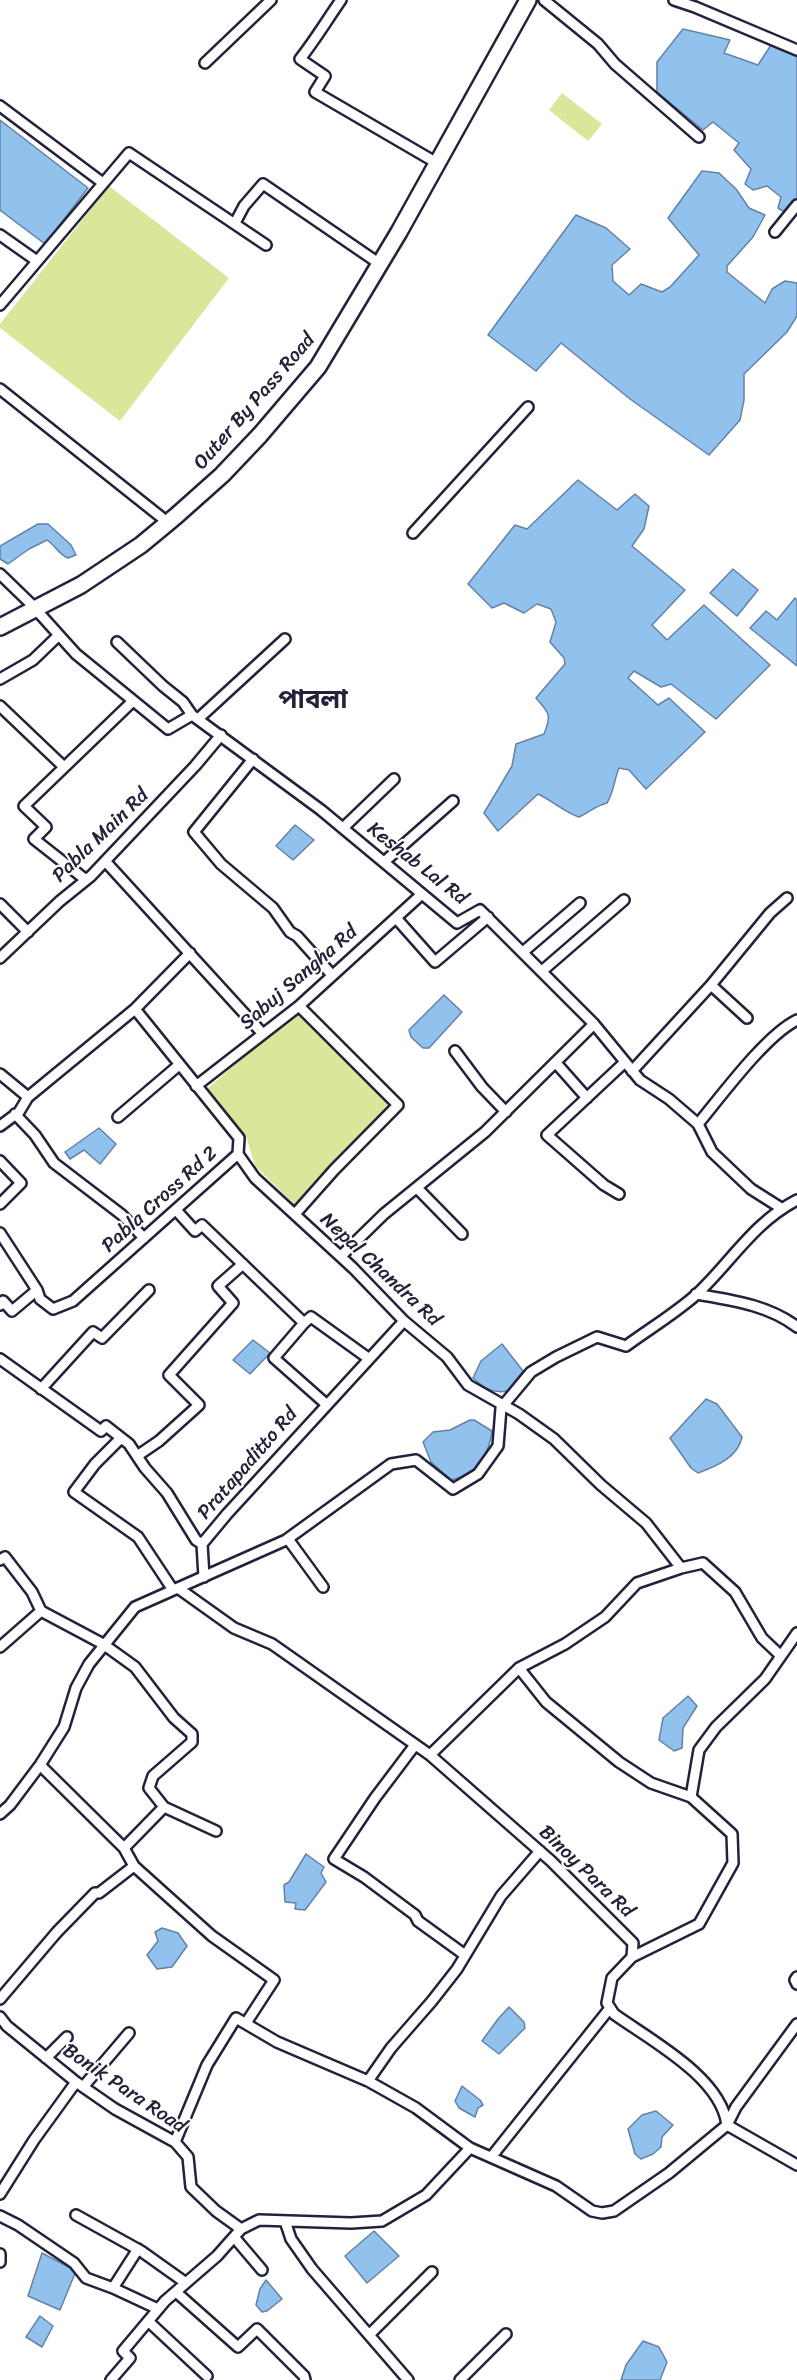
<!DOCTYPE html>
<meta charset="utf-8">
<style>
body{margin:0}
canvas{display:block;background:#fff}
</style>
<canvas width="797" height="2380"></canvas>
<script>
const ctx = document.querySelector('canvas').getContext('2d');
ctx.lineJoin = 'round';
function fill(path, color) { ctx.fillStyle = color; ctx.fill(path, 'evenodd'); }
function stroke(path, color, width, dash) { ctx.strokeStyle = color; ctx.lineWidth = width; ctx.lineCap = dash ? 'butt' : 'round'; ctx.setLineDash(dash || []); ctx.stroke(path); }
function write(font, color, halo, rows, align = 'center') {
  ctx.font = font + ' Sriracha,"Noto Sans Bengali",sans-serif'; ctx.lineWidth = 4.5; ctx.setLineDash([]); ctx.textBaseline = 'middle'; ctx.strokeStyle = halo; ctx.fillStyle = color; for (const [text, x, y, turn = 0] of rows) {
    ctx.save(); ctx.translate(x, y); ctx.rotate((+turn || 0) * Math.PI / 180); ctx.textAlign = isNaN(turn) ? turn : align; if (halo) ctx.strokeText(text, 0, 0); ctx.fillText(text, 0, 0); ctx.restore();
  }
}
fill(new Path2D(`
 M562 93 602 124 588 141 549 110Z
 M109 186 229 278 120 421 0 328V324Z
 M297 1011 393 1106 296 1206 255 1166 246 1136 207 1089Z`), '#d9e79a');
const water = new Path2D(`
 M683 29 730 40 724 53 758 65 771 45 797 52V201L786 213 778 208 781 197 767 186 753 190 745 184 751 169 734 150 739 143 713 122 703 130 657 92V62Z
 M0 120 88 188 45 244 0 210Z
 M702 171 719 173 736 189 749 208 765 215 753 237 727 266V272L765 303 772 289 785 281 797 283V316L787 332 744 374V400L740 420 709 455 630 399 561 343 536 371 488 335 576 215 606 228 630 249 612 265 613 281 629 295 641 284 662 292 670 287 699 255 668 218Z
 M578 480 617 510 635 494 649 506 644 529 632 546 685 590 652 625 667 640 704 605 770 665 716 719 671 684 661 687 634 671 628 678 658 705 669 698 705 732 646 789 629 770 619 768C614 780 614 792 607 803 595 806 590 812 579 817 564 812 553 801 538 794L498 831 484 813 512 766 516 744 544 734C552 714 549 713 536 698L565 664 564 658 550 642 556 622 551 609 537 604 524 613 504 603 492 608 468 584 515 525 527 529Z
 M38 524H48L71 545 76 555 68 558C59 555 56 546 47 540L29 549 8 564 0 559V546Z
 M733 569 758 590 737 616 710 593Z
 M795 598 797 600V666L750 628 766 611 777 620Z
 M295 825 314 840 293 860 276 846Z
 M444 995 462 1012 429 1048H423L411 1037 409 1030Z
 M99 1128 116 1144 100 1164 84 1150 70 1159 65 1152Z
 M253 1340 270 1353 250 1374 233 1360Z
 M502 1344 523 1371 508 1391C493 1394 484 1388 473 1378L481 1361Z
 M706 1399 717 1404 742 1437C738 1457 717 1466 698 1473L691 1468 670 1438Z
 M470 1420H474L492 1431C489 1455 476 1475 451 1480L431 1462 423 1442 433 1432 450 1430Z
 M688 1696 697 1706 683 1728 682 1748 674 1751 659 1740 663 1718Z
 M306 1854 324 1867 321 1873 326 1882 305 1910 295 1909 296 1903 285 1902 284 1885 289 1882Z
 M162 1928 178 1933 187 1946 172 1967 157 1969 147 1955 158 1941 155 1932Z
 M509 2007 524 2022 525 2028 499 2054 482 2041 498 2019Z
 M462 2086 480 2100 483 2105 478 2108 475 2117 459 2108 455 2101Z
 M656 2111 673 2125 662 2137 661 2147 653 2154 641 2159 635 2154 628 2129 642 2115Z
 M374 2231 399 2256 367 2283 345 2256Z
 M42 2253 76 2271 60 2310 28 2296Z
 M266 2280 282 2299 267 2311 262 2312 256 2305 260 2289Z
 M40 2316 53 2326 42 2347 26 2337Z
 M643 2341 659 2347 667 2362 660 2380H621L626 2365Z`);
fill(water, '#90c2ed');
stroke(water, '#6482a6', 1.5);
const minor = new Path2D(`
 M341 0C327 20 315 40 300 59L325 76 315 92 430 159
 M544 0 598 44 615 64 699 137
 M674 0 695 7 797 50
 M205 63 271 0
 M0 106 103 183
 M235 223 244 206 263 184 374 260
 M775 232 797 205
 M0 235 37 261
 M0 305 129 153 266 245
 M0 389 161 517
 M413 533 528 407
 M0 574 31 604 76 654 168 729 192 715 321 810 457 923 480 910 594 1024 640 1080 669 1099 698 1124 712 1152 751 1189 781 1208
 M117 642 163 686 183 702 192 715
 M0 679 33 660 59 635
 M0 706 64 767
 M198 719 285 639
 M253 759 194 832 221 864 273 908 290 932 297 936 332 975
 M343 828 394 779
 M105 861 263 1034
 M384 862 453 801
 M86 880 34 839 46 827 24 806 133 701
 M0 904 28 932
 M396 918 435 962 488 917
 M523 952 580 903
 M0 958 60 901 91 876 195 766 221 735
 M542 971 624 900
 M711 985 770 913 787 898
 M135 1009 190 953
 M455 1051 482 1087 506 1112
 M556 1063 587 1098
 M632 1071 711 985 747 1018
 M0 1074 28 1097 135 1009 239 1138 238 1154 73 1301 53 1309 40 1299 37 1290 12 1311 3 1301 0 1305
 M196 1086 299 1006 422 894
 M15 1114 35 1135 54 1163 122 1215 144 1238
 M118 1117 179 1065
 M698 1124C722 1095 766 1035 797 1020
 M0 1126 19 1112 28 1097
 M238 1154 255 1178 353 1268 404 1321 447 1357 468 1385 519 1414 554 1439 601 1485 646 1523 681 1568
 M0 1161 21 1183 0 1204
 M417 1188 462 1234
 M619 1194 604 1185 547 1135 625 1062
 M176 1210 195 1231 202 1225 304 1323 311 1317 368 1358
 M295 1214 334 1170 398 1105 299 1006
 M0 1233 37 1290
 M341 1256 384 1214 485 1132 594 1024
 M696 1294C731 1300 769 1305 797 1327
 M304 1323 274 1358 326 1404
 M0 1359 101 1431 106 1426 129 1444 145 1468 167 1493 196 1540 202 1544
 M41 1389 93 1332 102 1338 149 1290
 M121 1438 95 1464 74 1492 138 1537 173 1590
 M137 1456 159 1441 199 1405 169 1375 233 1303 218 1286 243 1264
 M288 1539 323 1587
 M0 1560 5 1557 32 1592 41 1611 103 1644 135 1667 174 1718 192 1734V1742L153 1776 149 1788 164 1807
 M204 1577 202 1544 227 1514 404 1321
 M0 1647 41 1611
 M519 1668 546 1702 619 1762 651 1783 691 1797
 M415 1745 375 1798 334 1859 364 1877 415 1915 418 1921 465 1955
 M430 1755 519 1668 565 1644 605 1617 637 1583 681 1568 703 1563 735 1592 762 1638 781 1656
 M40 1765 124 1848
 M0 1814 10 1805 40 1765 64 1727 76 1688 89 1664 135 1607 286 1540 391 1464 416 1460 453 1489 478 1474 498 1446 501 1408 531 1372 556 1357 597 1337 626 1346C649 1329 676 1313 697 1294 731 1262 754 1222 797 1200
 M216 1831 164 1807 124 1848 134 1866 164 1893 212 1936 274 1980 246 2023
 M632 1957 699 1924 733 1863 732 1834 691 1797 699 1750 716 1727 765 1679 797 1633
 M797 1977 795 1980 797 1984
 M0 1999 57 1932 95 1893H99L134 1866
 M0 2017 7 2026 76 2082 115 2109 175 2142 188 2157 191 2187 216 2211 241 2229 217 2256 165 2301 123 2351 130 2358 111 2380
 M797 2024 736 2107 727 2125 797 2165
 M46 2058 67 2037
 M368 2081 391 2048 432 2001 457 1969 501 1896 540 1851
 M83 2087 129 2033
 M175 2142 207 2065 236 2018 277 2042 368 2081 416 2108 470 2148 556 2186 592 2211 602 2213 614 2211 669 2173 727 2125C721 2077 650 2040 614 2014L607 2003 612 1978 632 1957 633 1943 551 1861 430 1755 272 1644 234 1628 178 1588
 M492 2156 610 2008
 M0 2194 34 2140 76 2082
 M76 2215 141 2251 186 2283
 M0 2216 18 2225 74 2263 86 2278 113 2288 138 2249
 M285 2221 291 2239 312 2269 408 2380
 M241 2229 259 2220 351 2223 382 2221 426 2195 470 2148
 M234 2237 262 2270
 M0 2254V2262
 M113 2288 158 2309
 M176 2292 238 2347 257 2329 304 2376 305 2380
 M148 2321 207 2376
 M369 2335 432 2272
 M460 2380 506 2334`);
const primary = new Path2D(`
 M0 627 81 585 141 545 176 516 222 475 260 435 318 367 399 232 528 0`);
stroke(minor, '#22223b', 14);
stroke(primary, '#22223b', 20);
stroke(minor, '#fff', 9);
stroke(primary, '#fff', 15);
write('20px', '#22223b', '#fff', [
 ["Outer By Pass Road",255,402,-49],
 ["Pabla Main Rd",101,836,-44],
 ["Keshab Lal Rd",417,864,38],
 ["Sabuj Sangha Rd",299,978,-41],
 ["Pabla Cross Rd 2",160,1200,-42],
 ["Nepal Chandra Rd",380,1270,43],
 ["Pratapaditto Rd",248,1464,-49],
 ["Binoy Para Rd",586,1872,44],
 ["Bonik Para Road",124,2089,34]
]);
write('bold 26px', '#22223b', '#fff', [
 ["পাবলা",313,701]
]);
</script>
